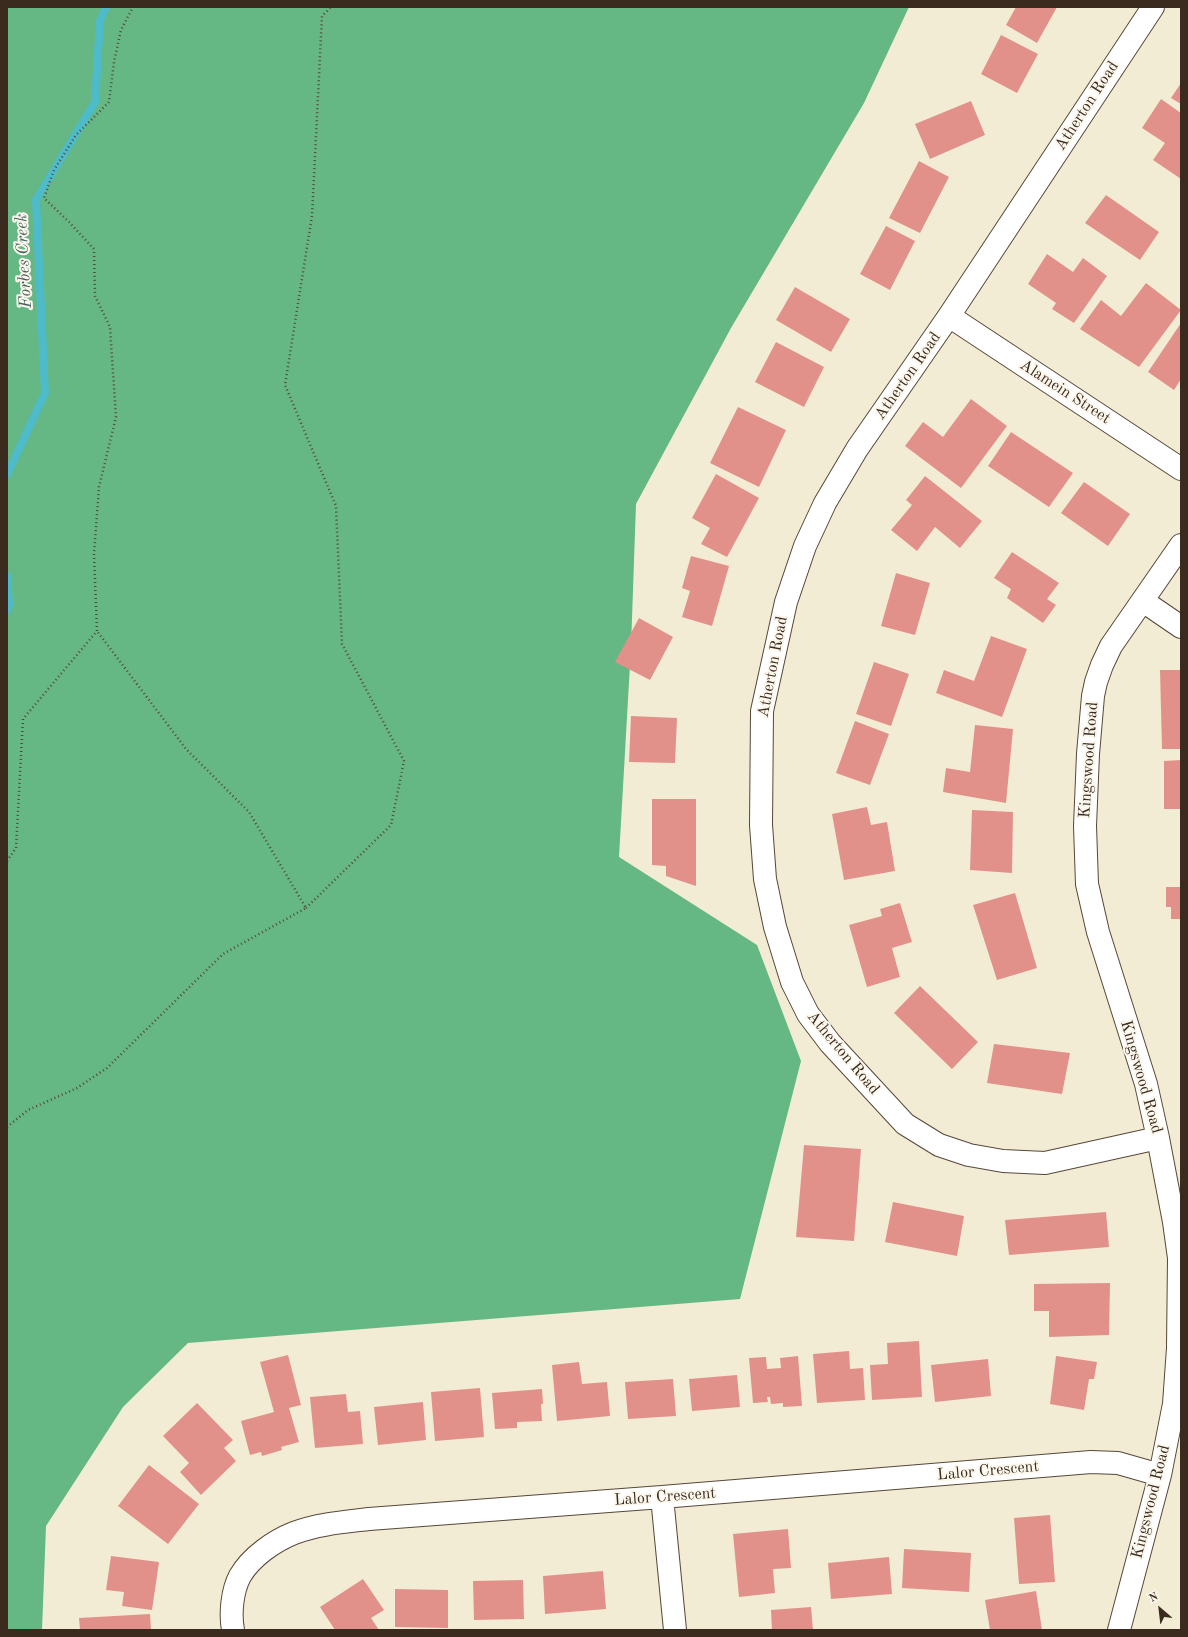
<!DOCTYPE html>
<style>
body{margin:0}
#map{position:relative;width:1188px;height:1637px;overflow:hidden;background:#f3ecd5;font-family:"Old Standard TT",serif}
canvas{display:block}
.frame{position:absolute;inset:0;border:8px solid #3b2a1e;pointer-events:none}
.north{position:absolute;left:1140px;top:1589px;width:40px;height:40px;-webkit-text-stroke:3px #fbf7ec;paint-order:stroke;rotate:332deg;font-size:11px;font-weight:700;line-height:16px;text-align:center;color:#3b2a1e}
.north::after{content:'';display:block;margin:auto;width:14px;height:18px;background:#3b2a1e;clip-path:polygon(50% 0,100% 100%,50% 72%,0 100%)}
</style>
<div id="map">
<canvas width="1188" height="1637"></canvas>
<div class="frame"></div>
<div class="north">N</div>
</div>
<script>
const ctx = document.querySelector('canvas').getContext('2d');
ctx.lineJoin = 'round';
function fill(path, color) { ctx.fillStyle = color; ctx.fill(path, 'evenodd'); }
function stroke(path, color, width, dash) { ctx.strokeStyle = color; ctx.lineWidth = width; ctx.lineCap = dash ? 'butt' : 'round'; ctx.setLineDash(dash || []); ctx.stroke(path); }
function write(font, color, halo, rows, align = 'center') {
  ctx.font = font + ' "Old Standard TT",serif'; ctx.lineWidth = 4; ctx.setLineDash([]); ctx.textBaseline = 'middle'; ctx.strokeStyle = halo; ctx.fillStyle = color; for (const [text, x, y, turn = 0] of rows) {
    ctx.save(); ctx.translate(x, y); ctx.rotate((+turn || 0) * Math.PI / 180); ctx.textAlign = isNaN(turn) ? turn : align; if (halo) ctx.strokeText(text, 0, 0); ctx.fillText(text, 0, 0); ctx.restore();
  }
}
fill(new Path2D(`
 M7 7H909L864 103 731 328 636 504 631 647 619 857 757 945 801 1061 740 1299 188 1343 123 1407 46 1526 42 1630H7Z`), '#65b784');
stroke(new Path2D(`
 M7 475 45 393 36 200 95 102 100 21 106 7
 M7 576 9 604 7 611`), '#4ebbc9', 8);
fill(new Path2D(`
 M1016 7H1057L1037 43 1006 25Z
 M1001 35 1038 54 1017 93 981 74Z
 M1181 83V104L1171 98Z
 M1161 99 1181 113V179L1153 160 1165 143 1142 128Z
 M971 101 985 135 930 159 915 124Z
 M919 161 949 177 920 233 889 218Z
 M1106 195 1159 232 1140 260 1085 223Z
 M886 226 915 241 890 290 860 274Z
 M1047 254 1073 272 1083 258 1107 276 1074 323 1052 309 1056 303 1028 284Z
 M1146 283 1181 310 1139 367 1080 329 1101 300 1121 316Z
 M795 287 850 319 831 352 776 320Z
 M1181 323V379L1174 390 1148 372Z
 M776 342 824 367 804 407 755 382Z
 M971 399 1007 426 961 488 905 446 923 422 943 437Z
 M738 407 786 430 759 487 710 463Z
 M1011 432 1073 473 1049 507 988 466Z
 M716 474 759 498 727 557 701 544 710 528 692 518Z
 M925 476 982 521 960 548 935 527 917 551 891 530 912 505 906 500Z
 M1084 482 1130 514 1108 546 1061 513Z
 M1012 552 1059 583 1047 599 1056 605 1043 623 1007 598 1011 589 994 578Z
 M691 556 729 566 712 626 682 617 690 591 682 588Z
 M896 573 930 583 915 635 881 626Z
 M639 618 673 637 650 680 615 662Z
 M991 636 1027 649 1002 717 936 693 944 670 974 681Z
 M874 662 909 674 891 726 856 714Z
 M1160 670H1181V749H1162Z
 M631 716 677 718 675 763 629 762Z
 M855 721 889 734 870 785 836 773Z
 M975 725 1013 729 1006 803 943 792 946 768 970 772Z
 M1181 760V809H1164V761Z
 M652 799H696V886L666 876V866L652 865Z
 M867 807 871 825 887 822 895 871 844 880 832 814Z
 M972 810 1013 812 1012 873 970 870Z
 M1166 887H1181V919H1171V907H1166Z
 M1015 893 1037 968 997 980 973 905Z
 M900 903 912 942 892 948 900 977 867 987 849 925 882 916 880 909Z
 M920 986 978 1042 952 1069 894 1013Z
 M994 1044 1070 1053 1062 1094 987 1083Z
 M804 1145 861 1149 854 1241 796 1237Z
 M893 1202 964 1216 957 1256 885 1242Z
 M1106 1212 1109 1247 1009 1255 1005 1220Z
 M1110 1283 1109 1335 1049 1337V1311H1034V1284Z
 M919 1341 922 1397 872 1400 870 1365 888 1364 887 1343Z
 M849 1351 850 1369 863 1368 865 1400 817 1403 813 1354Z
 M288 1355 301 1405 289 1408 299 1442 281 1447 282 1450 262 1456 261 1452 250 1455 241 1421 274 1412 260 1362Z
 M798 1356 802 1406 783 1407V1403L771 1404 770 1397H767L768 1402 753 1403 749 1358 766 1357 767 1369 781 1368 780 1358Z
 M1056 1356 1097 1362 1094 1379H1089L1084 1410 1050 1404Z
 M988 1359 991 1396 935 1402 931 1365Z
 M579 1362 582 1384 607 1382 610 1416 557 1421 552 1365Z
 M737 1375 740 1407 692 1411 689 1379Z
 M673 1379 676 1416 628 1419 625 1382Z
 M480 1388 484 1437 435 1441 431 1392Z
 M542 1389 543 1404H541L542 1421 517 1422V1428L495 1429 492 1393Z
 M346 1394 348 1412 360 1411 363 1444 315 1448 310 1397Z
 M423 1402 426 1440 378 1445 374 1407Z
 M197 1403 233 1440 224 1448 236 1461 201 1495 180 1472 189 1463 163 1436Z
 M149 1465 199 1504 168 1544 118 1506Z
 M1050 1515 1055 1582 1019 1584 1014 1518Z
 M788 1529 791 1568 773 1569 775 1593 739 1597 733 1534Z
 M904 1549 971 1553 969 1592 902 1588Z
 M111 1556 159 1562 152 1610 122 1606 124 1592 106 1590Z
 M889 1557 892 1594 831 1599 828 1563Z
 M603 1571 606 1609 545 1614 543 1576Z
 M363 1579 384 1610 371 1618 379 1630H335L320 1607Z
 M523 1580 524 1619 474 1620 473 1581Z
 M395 1589 448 1590V1628L395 1627Z
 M1036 1591 1042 1630H990L985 1600Z
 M811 1607 813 1630H772L771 1610Z
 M150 1614 151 1630H80L79 1618Z`), '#e2918a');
const minor = new Path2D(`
 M1153 7 949 316 857 449 825 503 805 546 786 602 762 711 761 825 765 879 775 927 792 982 808 1014 830 1043 905 1124 939 1145 969 1155 1003 1161 1045 1163 1158 1138
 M949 316 1181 469
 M1143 601 1181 627
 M662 1497 675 1630
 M233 1630C230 1614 232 1591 240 1576 251 1557 274 1541 294 1533 318 1524 344 1522 369 1519L662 1497 1091 1462 1118 1463 1160 1475
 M1119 1630 1160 1475 1174 1404 1178 1348 1179 1258 1174 1222 1158 1138 1146 1084 1098 932 1087 884 1085 826 1088 754 1093 696 1096 682 1102 665 1111 646 1181 545`);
stroke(minor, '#574739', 24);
stroke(new Path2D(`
 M7 861 16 848 23 719 97 631 94 554 99 487 116 417 110 327 95 296 94 249 69 222 44 198 54 170 76 135 109 102 114 62 121 30 133 7
 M306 908 391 825 404 761 342 644 336 506 285 385 312 216 322 16 331 7
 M7 1127 28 1110 77 1088 107 1068 223 954 306 908 249 812 186 749 97 631`), '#574739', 2.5, [1, 3]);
stroke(minor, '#fff', 22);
write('16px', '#3b2a1e', '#fbf7ec', [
 ["Atherton Road",1087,106,-57],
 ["Atherton Road",908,376,-55],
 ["Alamein Street",1065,392,33],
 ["Atherton Road",773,667,-79],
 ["Kingswood Road",1089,760,-86],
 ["Atherton Road",843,1053,50],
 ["Kingswood Road",1141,1077,74],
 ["Lalor Crescent",988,1471,-5],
 ["Lalor Crescent",665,1497,-4],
 ["Kingswood Road",1151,1502,-76]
]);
write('italic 17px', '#425d5a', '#fbf7ec', [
 ["Forbes Creek",24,261,-93]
]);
</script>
